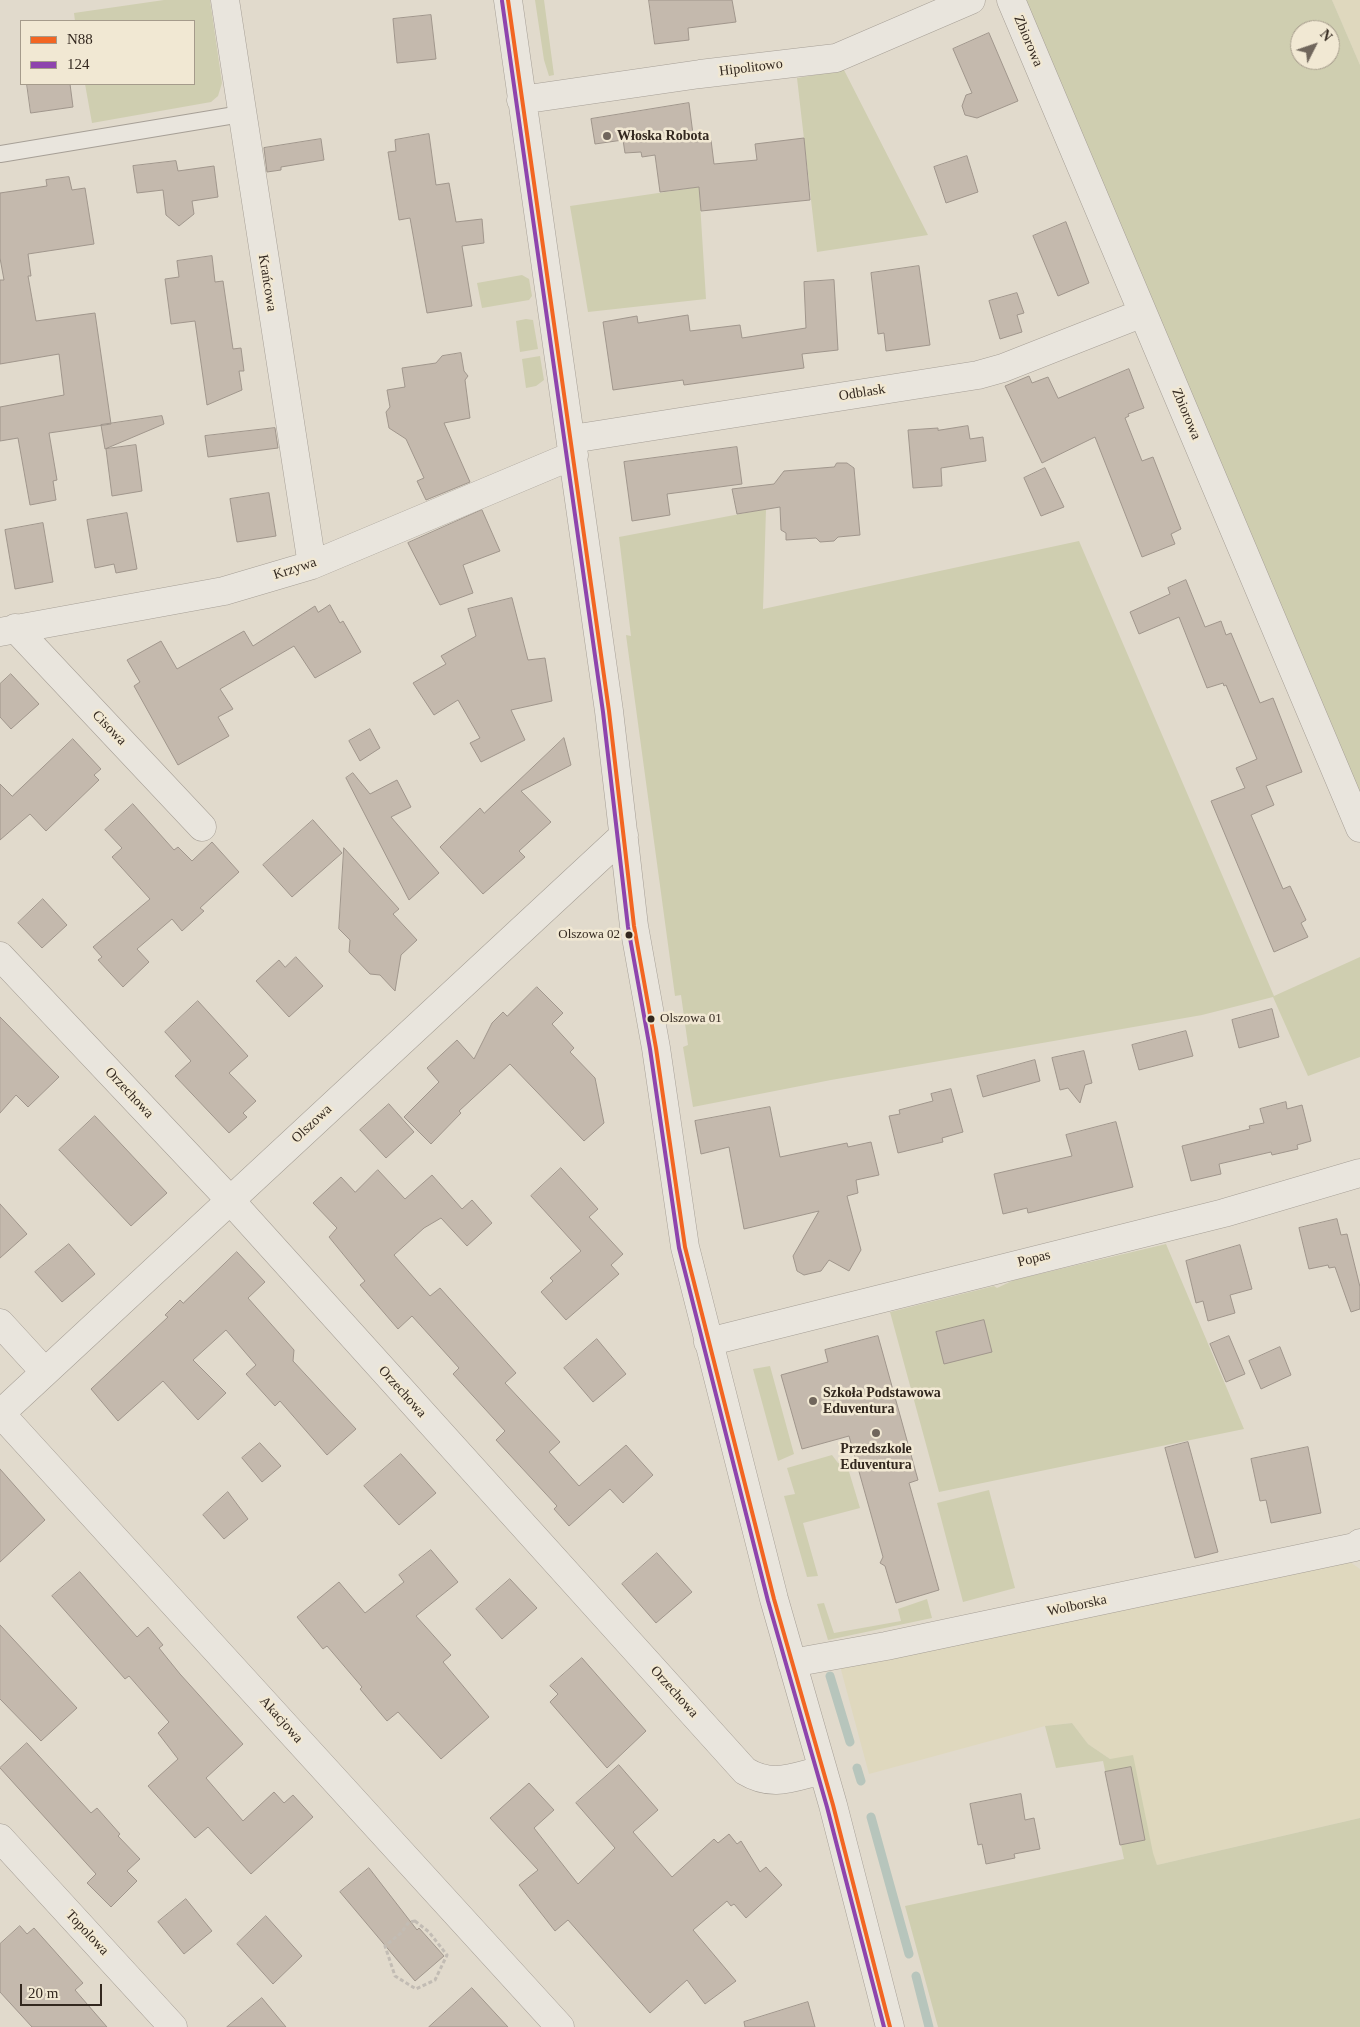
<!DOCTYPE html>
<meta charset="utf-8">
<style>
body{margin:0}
#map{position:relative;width:1360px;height:2027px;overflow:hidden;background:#e1dacc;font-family:Georgia,serif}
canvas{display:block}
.legend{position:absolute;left:20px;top:20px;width:175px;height:65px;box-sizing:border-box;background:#f1e8d3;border:1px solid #a59b8b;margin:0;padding:6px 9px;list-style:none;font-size:15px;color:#33281f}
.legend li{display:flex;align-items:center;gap:10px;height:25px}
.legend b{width:25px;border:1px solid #a59b8b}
.north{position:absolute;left:1290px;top:20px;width:50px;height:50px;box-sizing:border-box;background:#f1e8d3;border:1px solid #a59b8b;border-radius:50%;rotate:49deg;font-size:14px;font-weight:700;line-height:20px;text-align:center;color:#33281f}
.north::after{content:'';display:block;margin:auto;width:18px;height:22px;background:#70665c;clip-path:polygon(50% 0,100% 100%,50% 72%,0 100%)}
.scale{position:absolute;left:20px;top:1984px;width:82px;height:22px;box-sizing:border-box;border:2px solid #33281f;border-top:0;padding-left:6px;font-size:15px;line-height:18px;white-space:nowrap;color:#33281f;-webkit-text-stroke:4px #f1e8d3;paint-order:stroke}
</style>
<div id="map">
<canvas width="1360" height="2027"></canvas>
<ul class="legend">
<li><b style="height:6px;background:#f26522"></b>N88</li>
<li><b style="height:6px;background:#8e44ad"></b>124</li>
</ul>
<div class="north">N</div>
<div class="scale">20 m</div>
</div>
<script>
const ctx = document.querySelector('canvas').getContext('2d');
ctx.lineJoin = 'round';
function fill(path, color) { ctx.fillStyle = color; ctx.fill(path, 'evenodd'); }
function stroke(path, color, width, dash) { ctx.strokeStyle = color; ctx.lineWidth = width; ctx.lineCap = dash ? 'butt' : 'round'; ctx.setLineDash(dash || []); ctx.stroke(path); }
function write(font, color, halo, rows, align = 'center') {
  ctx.font = font + ' Georgia,serif'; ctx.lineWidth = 5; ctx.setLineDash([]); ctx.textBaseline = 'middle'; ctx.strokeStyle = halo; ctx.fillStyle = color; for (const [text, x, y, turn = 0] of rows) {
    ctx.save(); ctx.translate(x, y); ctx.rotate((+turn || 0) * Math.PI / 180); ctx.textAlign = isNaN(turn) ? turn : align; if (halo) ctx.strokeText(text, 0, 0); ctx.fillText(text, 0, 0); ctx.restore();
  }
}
fill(new Path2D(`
 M1332 0H1360V65Z
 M1347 1560 1360 1569V1818L1157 1865 1110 1759 1088 1744 1072 1723 1045 1726 869 1774 840 1666Z`), '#dfd8be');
fill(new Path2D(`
 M164 0H210L222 83 218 96 211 102 92 123 85 84H194V21H75L74 13Z
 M535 0H544L554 75 549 76 544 60Z
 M1023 0H1332L1360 65V797ZM1300 30H1330V60H1300Z
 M844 70 928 235 817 252 797 78Z
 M699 187 706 299 588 312 570 206Z
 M522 275 529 279 532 296 529 300 482 308 477 283Z
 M526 319 533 320 538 349 520 352 516 321Z
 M540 356 544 380 536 386 526 388 522 359Z
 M766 509 763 609 1079 541 1274 996 1360 957V1057L1308 1076 1273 997 1202 1015 831 1080 693 1107 683 1047 688 1045 681 995 675 996 626 635 631 636 619 537Z
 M1166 1244 1244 1429 939 1492 890 1312 994 1286 997 1288 1014 1280Z
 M770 1366 794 1454 778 1461 753 1369Z
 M832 1455 838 1463 847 1465 860 1508 803 1523 818 1576 807 1577 784 1496 795 1494 787 1468Z
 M989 1490 1015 1588 963 1602 937 1503Z
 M927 1599 932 1618 828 1640 817 1604 824 1603 834 1633 901 1621 898 1609Z
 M1072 1723 1088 1744 1110 1759 1133 1755 1153 1853 1157 1865 1360 1818V2027H938L905 1906 1124 1859 1103 1761 1056 1768 1045 1726Z`), '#cfceb0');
stroke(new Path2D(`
 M830 1676 850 1742
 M857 1768 861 1781
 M871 1817 909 1954
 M916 1976 929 2027`), '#b7c5bc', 9);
const building = new Path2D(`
 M649 0H732L736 22 688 28 689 40 655 44Z
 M431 15 436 59 397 63 393 19Z
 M989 33 1018 101 977 118 965 115 962 106 966 95 972 93 953 49Z
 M27 84H70L73 107 31 113Z
 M689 103 694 142 711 140 714 164 757 160 755 144 804 138 810 200 701 211 699 187 660 192 655 155 642 157 641 152 625 153 623 140 595 144 591 119Z
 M429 134 436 185 449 183 456 222 482 219 484 243 462 246 472 306 427 313 410 218 399 220 388 152 396 151 395 140Z
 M321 139 324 160 281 167V170L267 172 264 148Z
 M967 156 978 192 946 203 934 167Z
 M176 161 178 171 214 166 218 197 192 201 194 214 179 226 166 215 163 190 137 193 133 166Z
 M69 177 72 190 85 188 94 244 28 254 31 276H28L36 321 95 313 111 424 49 433 57 480 53 481 56 500 30 505 18 438 0 441V407L64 395 59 354 0 364V280H4L0 258V193L47 186 46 180Z
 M1066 222 1089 283 1058 296 1033 236Z
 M212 256 215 282 223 281 233 349 241 348 244 371H239L242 390 207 405 195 321 171 324 165 279 179 277 177 261Z
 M919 266 930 345 886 351 884 333 878 334 871 273Z
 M834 280 838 350 802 354 804 368 684 385 683 380 613 390 603 322 637 316 638 323 688 315 690 331 740 325 742 338 806 328 804 282Z
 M1017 293 1024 313 1017 315 1022 332 1000 339 989 301Z
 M461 353 464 371 468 376 465 380 470 418 444 423 470 482 426 500 417 481 424 478 406 439 389 428 386 412 390 407 387 390 405 387 402 368 436 363 442 356Z
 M1129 369 1144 408 1128 414 1129 416 1125 418 1142 461 1153 457 1181 529 1171 534 1175 544 1142 557 1095 437 1042 463 1005 386 1029 376 1032 383 1048 377 1058 398Z
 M162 416 164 424 105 449 101 425Z
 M968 426 970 439 983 437 986 461 941 468 942 486 913 488 908 430 938 428V430Z
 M275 428 278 448 208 457 205 436Z
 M136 445 142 491 112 496 106 449Z
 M737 447 742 484 667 494 670 515 632 521 624 462Z
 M837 463H847L854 468 860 535 838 537 834 541 820 542 816 538 786 540V533L781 530 780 507 737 514 732 489 774 484 784 471 834 467Z
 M1045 468 1064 507 1041 516 1024 478Z
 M269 493 276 536 237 542 230 499Z
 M482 510 500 551 463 565 473 593 440 605 408 543Z
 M127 513 137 569 116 573 114 564 95 568 87 520Z
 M43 523 53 582 15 589 5 530Z
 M1186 580 1205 627 1221 621 1226 635 1231 633 1260 703 1273 698 1302 772 1266 786 1274 805 1251 815 1283 889 1290 886 1306 920 1301 923 1308 937 1274 952 1211 801 1245 788 1236 768 1257 759 1226 685 1224 686 1223 683 1207 688 1179 617 1139 634 1130 612 1170 594 1168 588Z
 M512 598 528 660 545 658 552 701 511 710 525 740 481 762 470 743 480 738 458 700 434 715 413 683 446 664 441 656 476 636 468 609Z
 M330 605 340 623 343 621 361 652 315 678 294 646 220 689 233 709 218 717 229 736 178 765 134 686 140 682 127 660 161 641 177 669 244 631 253 646 315 606 318 612Z
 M11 674 39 704 11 729 0 717V684Z
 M370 729 380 748 360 761 349 741Z
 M564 738 571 765 521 791 551 822 519 851 525 857 483 894 440 847 480 808 484 813Z
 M73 739 101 769 94 775 99 780 46 831 30 814 0 840V784L12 796Z
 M353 773 370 794 397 780 411 807 391 817 439 873 409 900 346 778Z
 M133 804 174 850 178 847 192 861 212 842 239 872 200 908 204 911 182 931 172 919 137 949 149 962 123 987 98 960 102 957 93 947 150 899 112 857 122 848 105 830Z
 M313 820 342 853 292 897 263 865Z
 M344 848 399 909 393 914 417 940 401 955 395 991 380 975 370 974 349 952 350 940 339 929Z
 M43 899 67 925 42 948 18 923Z
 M296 957 323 986 289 1017 256 981 279 960 285 967Z
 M537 987 563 1013 552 1024 574 1048 570 1052 595 1078 604 1123 584 1141 510 1064 459 1111 461 1113 431 1144 404 1117 439 1082 427 1068 457 1040 474 1059 492 1023 503 1012 507 1016Z
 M198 1001 248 1056 229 1073 256 1101 243 1113 247 1117 229 1133 175 1076 191 1061 165 1032Z
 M1272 1009 1279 1037 1239 1048 1232 1020Z
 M0 1017 59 1077 28 1107 16 1095 0 1113Z
 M1186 1031 1193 1056 1139 1070 1132 1045Z
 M1084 1051 1092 1083 1085 1085 1080 1103 1068 1088 1060 1090 1052 1058Z
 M1035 1060 1040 1081 983 1097 977 1076Z
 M951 1089 963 1132 942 1138 943 1142 898 1153 889 1116 900 1114 899 1110 933 1101 931 1094Z
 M1286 1102 1287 1109 1302 1105 1311 1141 1297 1145 1298 1149 1272 1155 1271 1152 1219 1164 1221 1174 1191 1181 1182 1146 1250 1129 1249 1126 1264 1123 1260 1109Z
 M389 1104 414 1132 386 1158 360 1130Z
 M770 1107 780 1157 847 1143 848 1147 871 1142 879 1175 856 1180 858 1193 847 1196 861 1250 849 1271 829 1260 821 1271 804 1275 797 1271 793 1256 819 1211 744 1229 729 1147 701 1154 695 1121Z
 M95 1116 167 1193 131 1226 59 1150Z
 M1116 1122 1133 1187 1028 1213 1027 1208 1003 1214 994 1174 1072 1156 1066 1135Z
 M561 1168 598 1209 589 1217 623 1254 611 1265 619 1274 566 1320 541 1292 553 1281 550 1278 581 1251 531 1196Z
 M378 1170 405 1199 432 1175 462 1209 472 1200 492 1223 467 1246 441 1218 424 1228 394 1255 430 1296 440 1288 516 1373 505 1383 560 1442 549 1452 579 1486 626 1445 653 1475 623 1503 610 1489 569 1526 554 1509 557 1506 496 1440 505 1431 453 1374 459 1368 412 1316 398 1329 360 1285 365 1281 329 1237 337 1228 313 1203 341 1177 355 1192Z
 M0 1204 27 1234 0 1258Z
 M1337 1219 1341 1235 1347 1234 1360 1287V1309L1351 1312 1335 1267 1329 1268 1328 1265 1309 1269 1299 1228Z
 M69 1244 95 1274 62 1302 35 1272Z
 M1240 1245 1252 1289 1230 1295 1235 1313 1208 1321 1203 1301 1196 1303 1186 1261Z
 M237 1252 265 1282 248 1298 294 1350 293 1361 356 1429 327 1455 280 1401 275 1406 246 1374 256 1365 226 1330 193 1360 226 1393 198 1420 163 1381 118 1421 91 1389 168 1317 165 1315 180 1300 183 1303Z
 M984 1320 992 1352 944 1364 936 1332Z
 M878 1336 918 1480 909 1483 939 1590 896 1603 885 1566 880 1563 883 1557 849 1436 802 1449 781 1375 828 1362 825 1350Z
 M1229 1336 1245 1374 1226 1382 1210 1344Z
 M597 1339 626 1374 593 1402 564 1368Z
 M1280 1347 1291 1375 1261 1389 1249 1361Z
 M1188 1442 1218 1552 1195 1558 1165 1448Z
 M260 1443 281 1466 262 1482 242 1458Z
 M1308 1447 1321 1513 1271 1523 1266 1500 1260 1501 1251 1459Z
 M401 1454 436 1493 399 1525 364 1486Z
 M0 1469 45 1520 0 1562Z
 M228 1492 248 1519 224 1539 203 1515Z
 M431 1550 458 1582 416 1616 451 1655 443 1662 489 1717 441 1759 398 1712 387 1721 360 1689 362 1687 327 1646 323 1649 297 1617 339 1582 365 1613 404 1582 399 1575Z
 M657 1553 692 1592 656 1623 622 1584Z
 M80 1572 137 1637 148 1627 163 1645 159 1648 180 1674 243 1744 206 1778 243 1821 274 1792 284 1803 293 1795 313 1817 251 1874 208 1827 195 1838 148 1786 178 1759 158 1733 169 1722 129 1676 125 1679 52 1596Z
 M510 1579 537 1608 502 1639 476 1609Z
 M0 1625 77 1708 41 1741 0 1699Z
 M582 1658 646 1731 607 1768 550 1702 558 1694 550 1686Z
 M27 1743 91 1813 97 1808 120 1834 118 1836 140 1859 127 1871 137 1881 111 1907 87 1883 96 1874 0 1768Z
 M619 1765 658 1810 633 1832 672 1877 714 1839 718 1843 729 1834 737 1844 741 1841 760 1872 766 1867 782 1885 746 1918 734 1904 731 1906 727 1901 693 1930 736 1981 705 2004 687 1980 650 2013 568 1920 555 1931 519 1885 538 1870 490 1818 529 1783 554 1810 534 1828 578 1884 615 1848 576 1803Z
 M1131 1767 1145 1840 1120 1845 1105 1772Z
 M1021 1794 1025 1820 1034 1818 1040 1849 1014 1854 1015 1858 986 1864 982 1844 978 1845 970 1804Z
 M369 1868 417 1930 419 1928 444 1956 415 1981 340 1892Z
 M186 1899 212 1931 184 1954 158 1922Z
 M266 1916 302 1956 273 1984 237 1944Z
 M20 1926 27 1934 34 1928 83 1983 75 1990 107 2027H32L0 1992V1944Z
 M472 1988 508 2027H429Z
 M262 1998 286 2027H227Z
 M808 2002 815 2027H745L744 2022Z`);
fill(building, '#c4b9ad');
stroke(building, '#a0968c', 1);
const lane = new Path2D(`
 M0 154 241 114`);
const street = new Path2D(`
 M225 0 312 565
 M508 0 609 711 634 926 656 1048 685 1247 774 1599 833 1805 890 2027
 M1011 0 1360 828
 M521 100 700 74 836 58 971 0
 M572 439 978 375 1003 368 1143 313
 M15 628 202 827
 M0 632 224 591 312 565 574 455
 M0 956 230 1200 745 1771C773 1788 793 1777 823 1770
 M0 1323 44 1371
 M708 1342 1224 1213 1360 1173
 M0 1413 560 2027
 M0 1414 624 835
 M792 1663 886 1646 1355 1547 1360 1543
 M0 1838 173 2027`);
stroke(lane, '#a69f96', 18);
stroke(street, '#a69f96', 29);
stroke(new Path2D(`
 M415 1921 429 1932 447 1955 435 1980 416 1989 395 1976 385 1946 401 1933 409 1922Z`), '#c2bcb4', 3, [4, 2.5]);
stroke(lane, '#e9e5dd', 16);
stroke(street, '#e9e5dd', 28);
stroke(new Path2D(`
 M508 0 609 711 634 926 656 1048 685 1247 774 1599 833 1805 890 2027`), '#f26522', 4);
stroke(new Path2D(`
 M502 1 603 712 628 927 650 1049 679 1248 768 1601 827 1807 884 2027`), '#8e44ad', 4);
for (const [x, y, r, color] of [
 [607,136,5,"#70665c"],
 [629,935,4.5,"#33281f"],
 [651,1019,4.5,"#33281f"],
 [813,1401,5,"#70665c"],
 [876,1433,5,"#70665c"]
]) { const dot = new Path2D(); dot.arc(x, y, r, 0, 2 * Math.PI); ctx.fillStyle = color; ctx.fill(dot); stroke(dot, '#f1e8d3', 2); }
write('13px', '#33281f', '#f1e8d3', [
 ["Olszowa 02",620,935],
 ["Olszowa 01",660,1019,"left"]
], 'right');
write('14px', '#33281f', '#f1e8d3', [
 ["Zbiorowa",1028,41,67],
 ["Hipolitowo",751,68,-7],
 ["Krańcowa",267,283,81],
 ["Odblask",862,393,-9],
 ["Zbiorowa",1186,414,67],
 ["Krzywa",295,569,-18],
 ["Cisowa",109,728,46],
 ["Orzechowa",129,1093,47],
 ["Olszowa",312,1124,-43],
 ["Popas",1034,1259,-14],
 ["Orzechowa",402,1392,48],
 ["Wolborska",1077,1606,-12],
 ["Orzechowa",674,1692,48],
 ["Akacjowa",281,1720,48],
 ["Topolowa",87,1933,47]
]);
write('bold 14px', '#33281f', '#f1e8d3', [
 ["Włoska Robota",617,136],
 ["Szkoła Podstawowa",823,1393],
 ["Eduventura",823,1409],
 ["Przedszkole",876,1449,"center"],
 ["Eduventura",876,1465,"center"]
], 'left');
</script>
